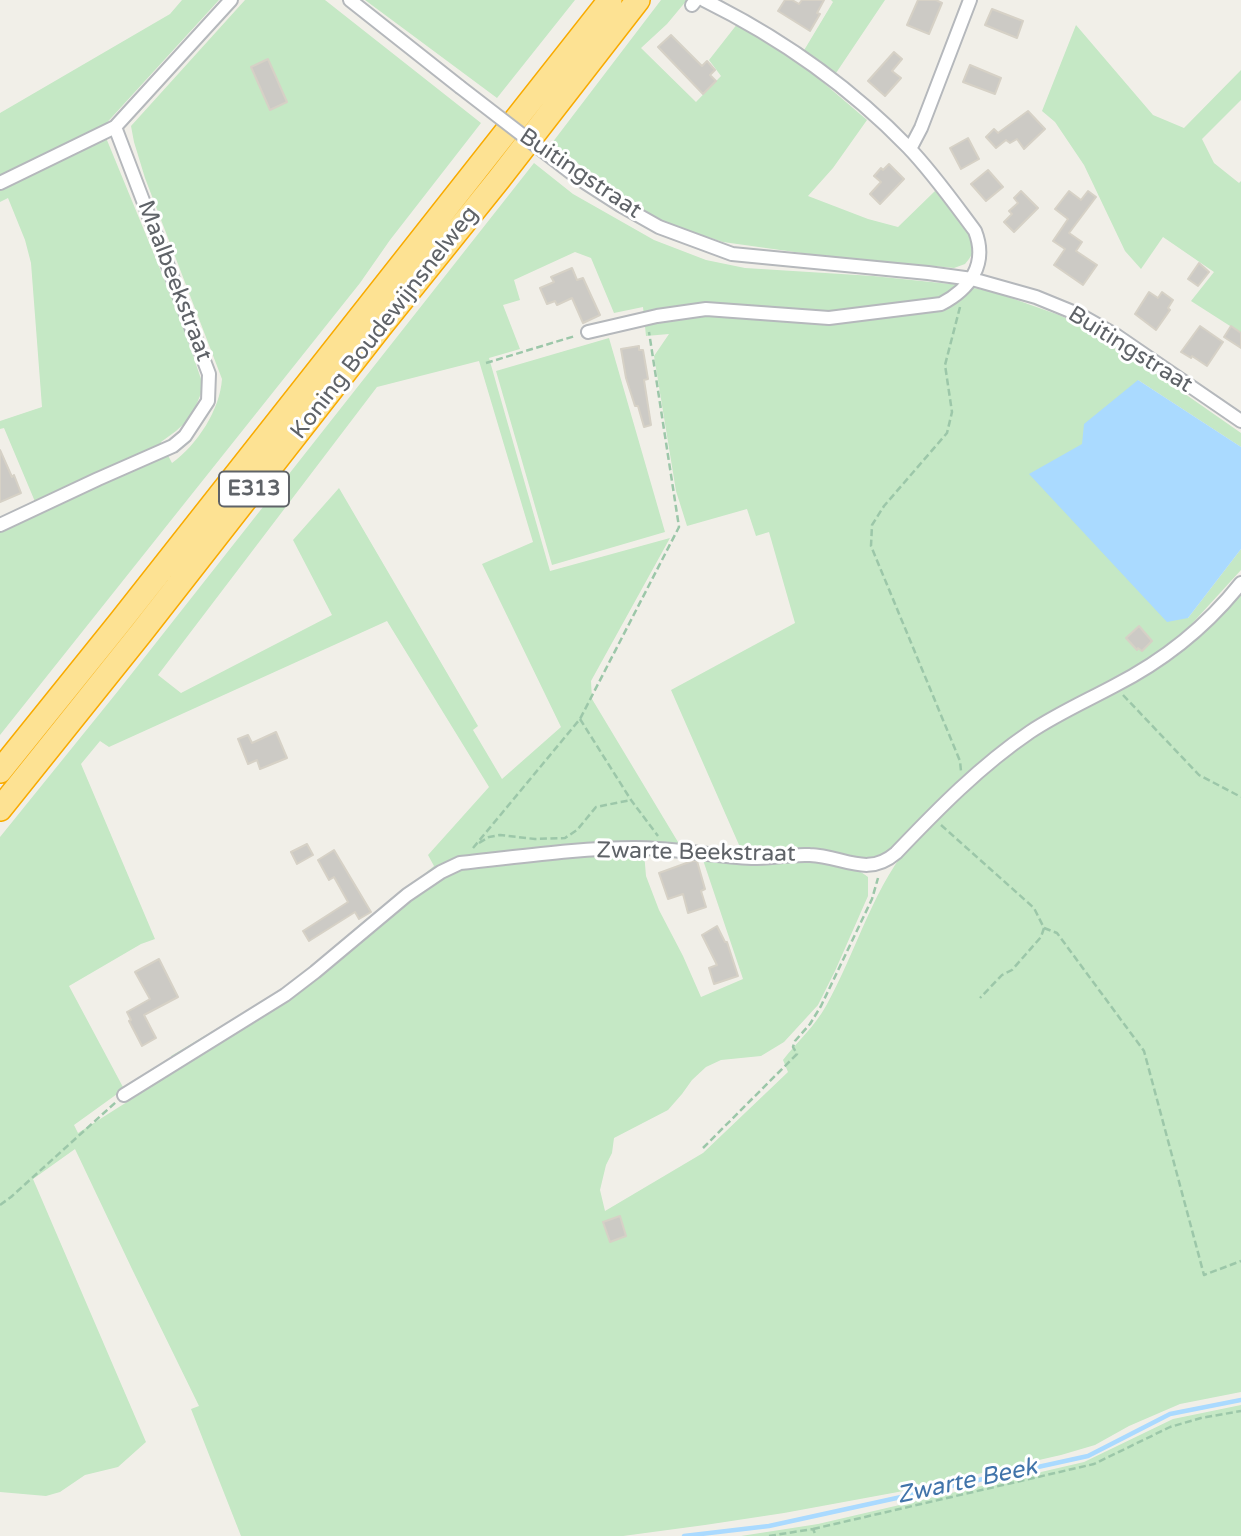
<!DOCTYPE html>
<style>
body{margin:0}
canvas{display:block;background:#f1efe8}
</style>
<canvas width="1241" height="1536"></canvas>
<script>
const ctx = document.querySelector('canvas').getContext('2d');
ctx.lineJoin = 'round';
function fill(path, color) { ctx.fillStyle = color; ctx.fill(path, 'evenodd'); }
function stroke(path, color, width, dash) { ctx.strokeStyle = color; ctx.lineWidth = width; ctx.lineCap = dash ? 'butt' : 'round'; ctx.setLineDash(dash || []); ctx.stroke(path); }
function write(font, color, halo, rows, align = 'center') {
  ctx.font = font + ' "Varela Round",sans-serif'; ctx.lineWidth = 6; ctx.setLineDash([]); ctx.textBaseline = 'middle'; ctx.strokeStyle = halo; ctx.fillStyle = color; for (const [text, x, y, turn = 0] of rows) {
    ctx.save(); ctx.translate(x, y); ctx.rotate((+turn || 0) * Math.PI / 180); ctx.textAlign = isNaN(turn) ? turn : align; if (halo) ctx.strokeText(text, 0, 0); ctx.fillText(text, 0, 0); ctx.restore();
  }
}
fill(new Path2D(`
 M182 0H219L102 128 181 320 201 379 202 391 195 408 187 421 176 431 161 442 172 463C197 445 220 410 222 379L145 178 134 142 131 126 245 0H325L481 123 390 240 360 283 0 735V527L36 504 4 428 0 429V421L42 407 31 263 25 240 8 198 0 202V113L170 14Z
 M365 0H575L497 98Z
 M661 0H687L667 24 641 48 696 102 721 76 709 60 738 23 772 44 805 67 867 120 833 168 808 196 868 219 898 227 935 191 970 234 974 243V251L969 259 965 264 954 268 809 254 723 242 672 225 627 202 552 143Z
 M831 0H885L834 76 803 52 833 2Z
 M1076 25 1153 115 1184 128 1241 70V100L1202 139 1214 163 1239 183 1241 181V333L1191 301 1214 272 1163 237 1141 269 1125 251 1084 165 1055 122 1042 111Z
 M534 163 573 194 654 240 706 260 745 268 873 276 960 285 997 293 1059 315 1083 326 1109 341 1241 433V447L1138 380 1188 618 1241 549V570L1178 639 1138 669 1060 707 882 857 869 861 743 854 671 690 795 623 769 532 756 536 747 509 687 526 676 491 654 356 669 334 646 336 643 307 614 313 591 258 575 252 514 280 520 300 503 305 520 349 489 358 550 571 670 538 591 681 592 699 681 847 626 851 644 852 646 876 659 910 683 956 701 997 743 979 702 857C738 858 843 854 868 877V896L835 971 818 1005 784 1042 761 1056 721 1060 706 1067 692 1080 682 1094 668 1110 614 1138 612 1153 606 1165 600 1190 605 1211 703 1153 788 1072 783 1060C797 1042 815 1026 826 1006 856 953 875 881 916 838 957 795 1002 757 1052 726 1090 702 1131 686 1168 661 1195 641 1218 615 1241 591V1392L1180 1404 1129 1426 1095 1445 1061 1455 898 1492 784 1513 705 1525 623 1536H241L191 1409 199 1406 132 1269 75 1149 33 1179 146 1442 118 1467 85 1475 60 1492 46 1496 0 1492V837L118 691ZM729 305 792 311 726 314ZM479 361 533 542 482 564 561 727 502 779 473 730 478 726 339 488 293 540 332 615 181 693 158 675 377 387ZM387 621 489 787 428 855 434 866 328 953 337 963 297 991 293 983 171 1056 179 1069 78 1133 74 1125 124 1089 69 986 141 944 155 939 81 764 100 741 109 747Z
 M609 338 665 532 552 565 496 371Z
 M1241 1405V1536H741L818 1524 1084 1462 1173 1419Z`), '#c5e8c5');
fill(new Path2D(`
 M1138 380 1241 447V549L1188 618 1167 622 1029 474 1082 444 1084 424Z`), '#aadaff');
stroke(new Path2D(`
 M684 1536 769 1526 1088 1456 1170 1414 1241 1400`), '#aadaff', 4.5);
const building = new Path2D(`
 M785 0H792L799 4 802 0H824L817 13 820 14 810 31 778 11Z
 M918 0H936L942 3 929 34 907 25Z
 M992 9 1023 21 1017 38 985 25Z
 M671 35 702 66 707 61 715 70 710 75 716 81 703 94 658 47Z
 M894 52 902 59 892 71 901 78 885 96 868 81Z
 M268 59 287 102 270 110 251 67Z
 M970 65 1001 78 995 94 963 82Z
 M1028 111 1045 129 1024 149 1017 139 1010 143 1006 140 996 148 986 137 994 129 998 133Z
 M968 138 979 159 961 169 950 148Z
 M889 164 904 179 880 204 870 194 881 182 874 176 881 168 883 170Z
 M988 170 1003 187 986 201 971 184Z
 M1021 191 1038 208 1014 232 1004 222 1012 214 1009 211 1018 203 1014 198Z
 M1069 191 1081 200 1088 191 1096 197 1069 233 1082 242 1076 251 1097 265 1083 285 1054 265 1065 249 1053 241 1068 219 1055 209Z
 M1199 263 1209 272 1198 286 1188 279Z
 M572 268 577 280 583 278 600 315 583 323 572 298 557 305 555 301 547 304 540 288 554 282 551 277Z
 M1149 292 1158 298 1162 292 1173 300 1168 308 1170 310 1156 330 1135 314Z
 M1200 326 1223 342 1207 366 1192 356 1191 358 1181 352Z
 M1231 326 1241 333V348L1224 337Z
 M639 346V350H643L648 379 644 380 651 425 644 427 638 406H635L626 378 621 349Z
 M0 450 12 477 14 475 21 493 0 502Z
 M1139 626 1152 641 1142 651 1138 648 1137 650 1126 638Z
 M276 732 287 758 260 769 257 760 248 764 238 739 248 735 252 743Z
 M307 844 313 855 297 864 291 852Z
 M334 850 371 912 359 919 355 912 309 941 303 931 348 902 334 877 329 880 318 860Z
 M692 861H697L705 889 701 891 706 907 688 913 683 894 668 899 659 873Z
 M717 926 725 942H727L738 976 714 984 709 968 717 965 702 935Z
 M159 959 178 997 144 1015 156 1038 142 1046 129 1021 131 1020 127 1012 150 999 135 972Z
 M620 1216 626 1236 610 1242 603 1222Z`);
fill(building, '#cccac5');
stroke(building, '#d6d1c6', 2);
const minor = new Path2D(`
 M350 0 460 87
 M692 5 696 0
 M910 149 921 128 970 0
 M578 178 620 205 659 227 732 254 928 273 972 279 1036 297 1080 315 1117 336 1241 421
 M0 183 115 127 231 0
 M588 332 657 316 706 309 829 318 941 304C970 289 988 264 975 231 954 203 933 173 908 147 850 87 779 37 704 0
 M0 525 98 479 173 446 185 436 208 401 209 374 115 127
 M124 1095 285 995 315 972 407 895 441 872 460 863C518 857 577 848 635 848 674 848 713 856 752 858 771 858 791 854 810 855 843 856 867 878 896 853 938 809 980 766 1030 732 1057 714 1086 701 1114 686 1163 661 1207 626 1241 583`);
const motorway = new Path2D(`
 M0 771 120 622 610 0
 M0 809 141 633 381 326 499 179 638 0`);
stroke(minor, '#b5b8bc', 16);
stroke(motorway, '#f9ab00', 26);
stroke(new Path2D(`
 M960 307 945 365 952 412 947 433 884 506 872 525 871 546 960 761 961 771
 M486 363 575 336
 M1123 695 1199 775 1241 797
 M580 719 631 800 658 836
 M941 825 1034 908 1044 928 1041 937 1012 970 1002 975 980 998
 M479 843 489 837 500 835 535 839 565 838 577 830 596 807 631 800
 M473 848 580 719 679 527 649 332
 M1044 928 1057 933 1144 1051 1204 1275 1241 1261
 M703 1148 797 1054 793 1047 795 1041 810 1024 821 1006 872 899 878 878
 M0 1205 11 1197 116 1102
 M813 1529 1094 1464 1170 1427 1201 1418 1241 1411
 M769 1536 813 1529 816 1536`), '#9cc7a9', 2.5, [7, 3.5]);
stroke(minor, '#fff', 12);
stroke(motorway, '#fde293', 23);
const minorBridge = new Path2D(`
 M460 87 578 178`);
stroke(minorBridge, '#b5b8bc', 16, []);
stroke(minorBridge, '#fff', 12);
for (const [x, y, w] of [
 [254,489,70]
]) { const box = new Path2D(); box.roundRect(x - w / 2, y - 17.5, w, 35, 5); ctx.fillStyle = '#fff'; ctx.fill(box); stroke(box, '#5f6368', 2); }
write('bold 21px', '#5f6368', null, [
 ["E313",254,489]
]);
write('23px', '#5f6368', '#fff', [
 ["Buitingstraat",580,174,34],
 ["Maalbeekstraat",174,281,69],
 ["Koning Boudewijnsnelweg",385,323,-52],
 ["Buitingstraat",1130,350,32],
 ["Zwarte Beekstraat",696,853,1]
]);
write('italic 24px', '#4174aa', '#fff', [
 ["Zwarte Beek",967,1482,-12]
]);
</script>
